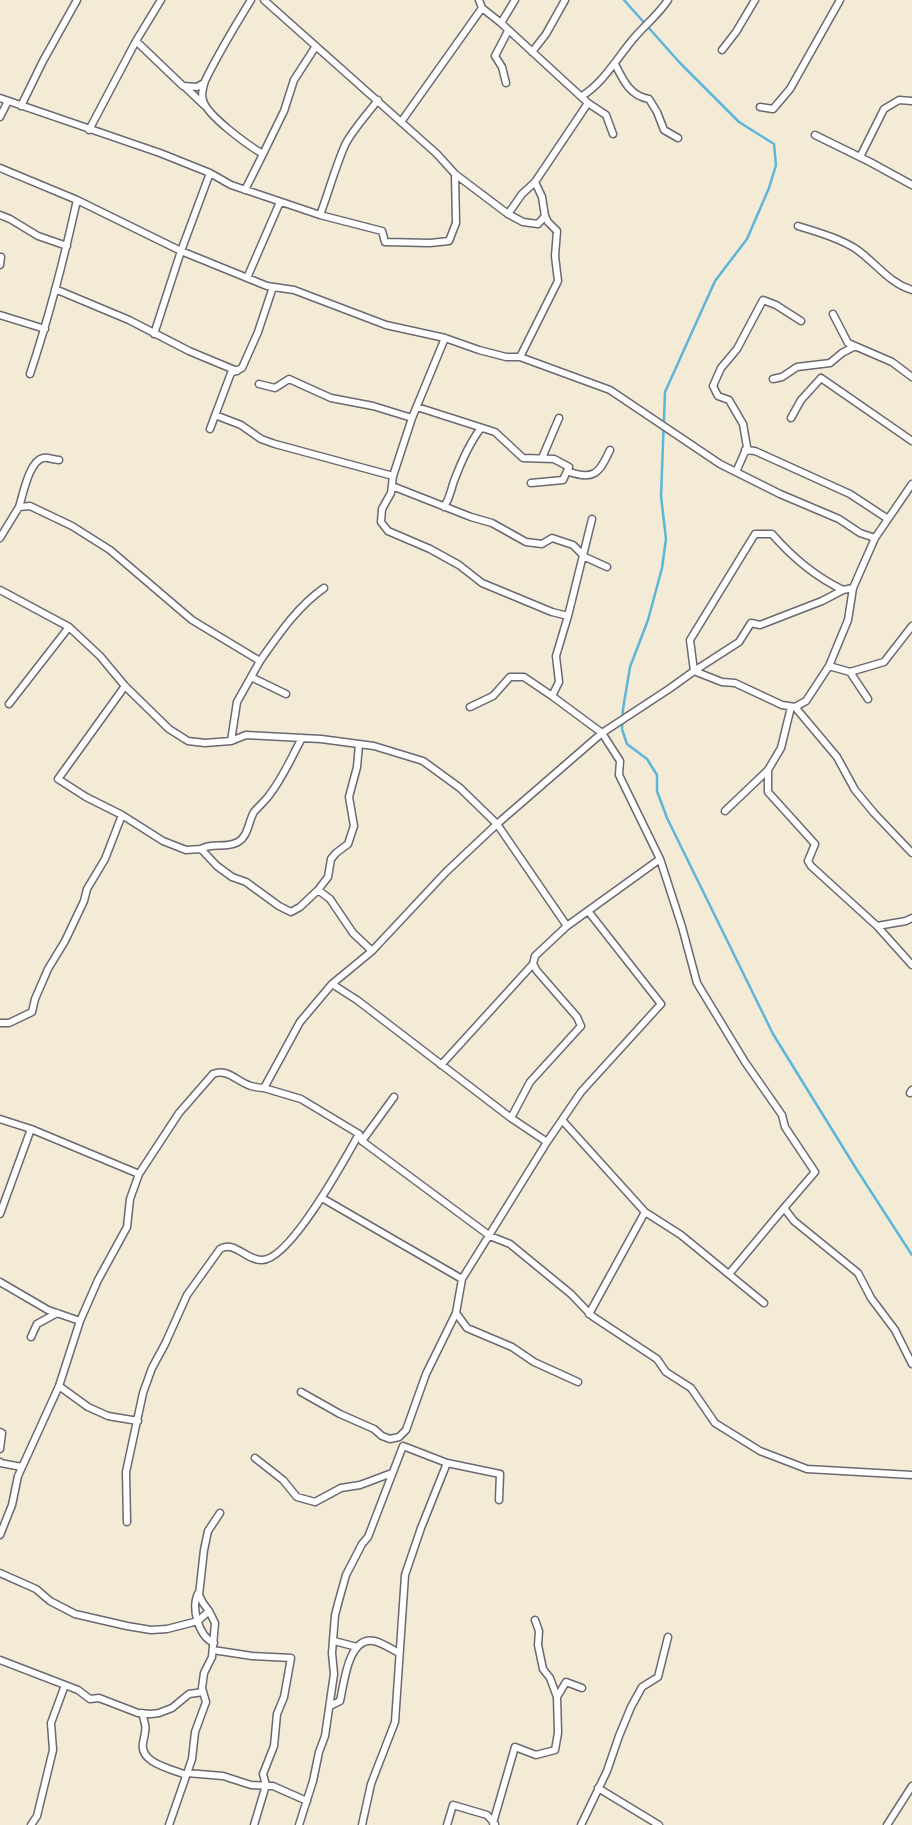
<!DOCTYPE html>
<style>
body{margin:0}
canvas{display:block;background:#f3ebd5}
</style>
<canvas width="912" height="1825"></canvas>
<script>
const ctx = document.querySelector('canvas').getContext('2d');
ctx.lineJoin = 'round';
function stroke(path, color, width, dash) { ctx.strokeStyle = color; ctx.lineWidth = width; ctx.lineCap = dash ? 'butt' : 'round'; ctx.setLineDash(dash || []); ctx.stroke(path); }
stroke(new Path2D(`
 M624 0 680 63 739 122 774 144 776 165 769 188 747 239 715 281 665 392 661 496 666 539 662 568 648 620 630 667 623 709 622 729 627 744 647 759 657 775V791L667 818 773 1034 857 1170 912 1255`), '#5db5da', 2.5);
const street = new Path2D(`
 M264 0 437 154 455 174 508 214 523 222 538 224 545 216 548 222 557 231 555 256 558 281 520 357
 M479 0 482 8 501 23 588 103 606 115 613 134
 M501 23 515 0
 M136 41 183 86 197 87 204 83
 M722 50 736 32 755 0
 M532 52 546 34 565 0
 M615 64C623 80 630 96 649 99L657 112 664 130 678 138
 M506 83 502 67 495 56 508 31
 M184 86 204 105
 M582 96C604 82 617 58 634 38 645 25 659 14 668 0
 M0 98 160 153 210 173 231 185 320 215 382 231 385 242 430 243 449 241 456 223 455 174
 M21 106 43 61 77 0
 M760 107 773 109 790 89 840 0
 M0 117 8 101
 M401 122 482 8
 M89 130 136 41 161 0
 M815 135 870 162 912 185
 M263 154 284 111 294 80 316 46
 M860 157 884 109 899 100 912 101
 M0 168 77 200 181 251 267 286 294 290 386 325 445 338 479 350 506 357H520L610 390 720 464 780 494 839 519 860 533 875 538
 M535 182 542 197 545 216
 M245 190 263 154C249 146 206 115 203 100 201 95 203 87 205 81 218 54 235 26 251 0
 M508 214 522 194 535 182 588 103
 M0 215 10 219 38 236 67 246
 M320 215C329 191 335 168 345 145 351 132 368 113 378 100
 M798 226C817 232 839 238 856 249 876 263 889 283 912 290
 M0 257H1L0 265
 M247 278 280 202
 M55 289 129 320 189 351 237 371
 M833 314 848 343 892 362 912 377
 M0 315 45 329
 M154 334 181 251 210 173
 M445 338 412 418 393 476 391 493 382 509 381 522 388 531 430 549 459 565 482 583 552 612 568 616 556 656 559 682 552 696 602 733 620 761 619 775 660 859 682 927 697 983 745 1062 782 1115 785 1127 815 1172 784 1208 794 1221 858 1273 871 1298 895 1330 912 1364
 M30 374C49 317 64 259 77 200
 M773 379 782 377 797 367 830 363 842 353 855 346
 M259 384 275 388 289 379 331 398 373 406 412 418
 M417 407 495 432 523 458 554 459 569 467 563 480 531 483
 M215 415 241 425 261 439 275 444 393 476
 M791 418 801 400 821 378 912 441
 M210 429 231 373 242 368 258 332 273 287
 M745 450 755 451 850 494 888 519
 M542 458 559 418
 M567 471C593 481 599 474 610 450
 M736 472 747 447 743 424 729 400 718 396 713 386 721 368 737 349 763 300 776 305 801 321
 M392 486 471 517 492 523 526 542 542 544 552 538 573 545 585 557 607 567
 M19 507C23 495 29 461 43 458 47 457 55 460 59 460
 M444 507C451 496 450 492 454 481 460 465 471 441 481 428
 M0 538 19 507 30 506 72 526 110 550 192 620 260 661 237 702 231 741
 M0 590 69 627 100 656 125 686 169 729 188 741 205 743 231 741 246 735 321 739 374 746 423 761 460 788 497 824 567 926
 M843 590C816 577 792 557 772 534H755L690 640 694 671 739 642 751 623 760 625 822 601 843 590 853 588
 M568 616 592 519
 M260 661C279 634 297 607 324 588
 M829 666 850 672 868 699
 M850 672 884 662 912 626
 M251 677 286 694
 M9 704 69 627
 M470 707 493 696 510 677H524L552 696
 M791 707 781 748 768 770V792L815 844 808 861 811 866 877 926 912 965
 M795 707 837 757 855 790 874 813 912 853
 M725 811 768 770
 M122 815 163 841 186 850 201 849 217 866 232 877 246 882 279 906 291 912 300 907 318 890 328 877 331 859 336 853 348 844 354 826 349 797 357 767 359 744
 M201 849C212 842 226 849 238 842 249 835 248 822 254 812 258 807 263 803 267 798 282 780 291 758 302 738
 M318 890 330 899 353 933 372 951
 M877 926 906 921 912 918
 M0 1023H9L32 1012 35 999 48 969 65 941 84 901 87 889 105 859 122 815 86 797 58 779 125 686
 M441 1065 533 964
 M264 1088 301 1099 359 1134 362 1141 490 1236 510 1244 571 1294 592 1316 657 1359 666 1372 691 1388 715 1423 760 1451 807 1469 912 1475
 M910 1093 912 1090
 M511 1118 530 1082 581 1026 577 1017 537 971 533 964 535 956 567 926 660 859
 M0 1119 31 1129 139 1174 179 1113 213 1074C228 1068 237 1082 251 1086 255 1087 260 1088 264 1088L300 1022 332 984 372 951 446 872 497 824 602 733 669 689 694 671 722 682 735 683 782 705 795 707 806 701 829 666 848 620 853 588 875 538 912 484
 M562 1120 645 1212 681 1235 764 1303
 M362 1141 394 1097
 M547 1142 581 1092 661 1004 588 911
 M322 1198 462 1279
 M0 1214 31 1129
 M729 1274 784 1208
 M0 1282 48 1310 80 1321
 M456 1313 467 1328 512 1347 534 1362 578 1382
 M589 1314 645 1212
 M31 1337 37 1324 57 1313
 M59 1386 88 1407 108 1416 138 1421
 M301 1392 340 1414 374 1429 382 1436 390 1439 399 1437 406 1430 426 1374 456 1313 462 1279 547 1142 511 1118 357 1000 332 984
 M0 1432 2 1433 0 1449
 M255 1458 283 1480 297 1497 315 1502 341 1488 360 1485 392 1473
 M0 1462V1463L22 1467
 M447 1463 500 1474 499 1500
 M127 1522 126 1472 143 1393 152 1368 165 1344 187 1295 220 1249C234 1240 247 1261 262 1260 290 1260 345 1159 359 1134
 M0 1535 12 1505 18 1476 59 1386 80 1321 98 1280 127 1227 130 1199 139 1174
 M0 1573 36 1589 50 1601 75 1614 127 1626 151 1630 167 1629 198 1621 209 1611
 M199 1592C190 1605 198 1636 214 1643
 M535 1620 539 1631 538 1645 543 1669 550 1678 557 1697
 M334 1641 357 1647
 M213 1650 252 1656 291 1658 284 1697 277 1714 274 1746 263 1774 266 1785 254 1825
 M0 1660 78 1690 90 1699 99 1698 138 1713 151 1714 159 1713 172 1708 189 1694 203 1692
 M330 1706 340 1701C344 1684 348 1636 374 1641 383 1643 391 1649 399 1653
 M142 1713C147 1730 146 1727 143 1743 139 1763 172 1769 186 1775
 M187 1773 223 1776 251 1785 273 1786 307 1801
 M598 1788 659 1825
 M493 1823 515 1747 536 1755 555 1750 558 1733 557 1697 566 1682 582 1688
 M31 1825 37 1816 53 1750 51 1723 65 1685
 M169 1825 192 1759 195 1732 206 1702 202 1688 204 1673 212 1657 215 1623 209 1611 203 1603 199 1595 204 1550 208 1531 220 1513
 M299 1825 313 1781 319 1752 325 1736 334 1674 332 1653 335 1615 339 1600 346 1575 362 1544 368 1537 403 1446 447 1463 421 1528 405 1575 395 1722 371 1784 362 1825
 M447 1825 453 1805 487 1815 495 1824
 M581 1825 607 1771 619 1736 631 1707 642 1687 658 1677 668 1637
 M887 1825 912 1786`);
stroke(street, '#6b6871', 9);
stroke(street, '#fff', 6);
</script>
